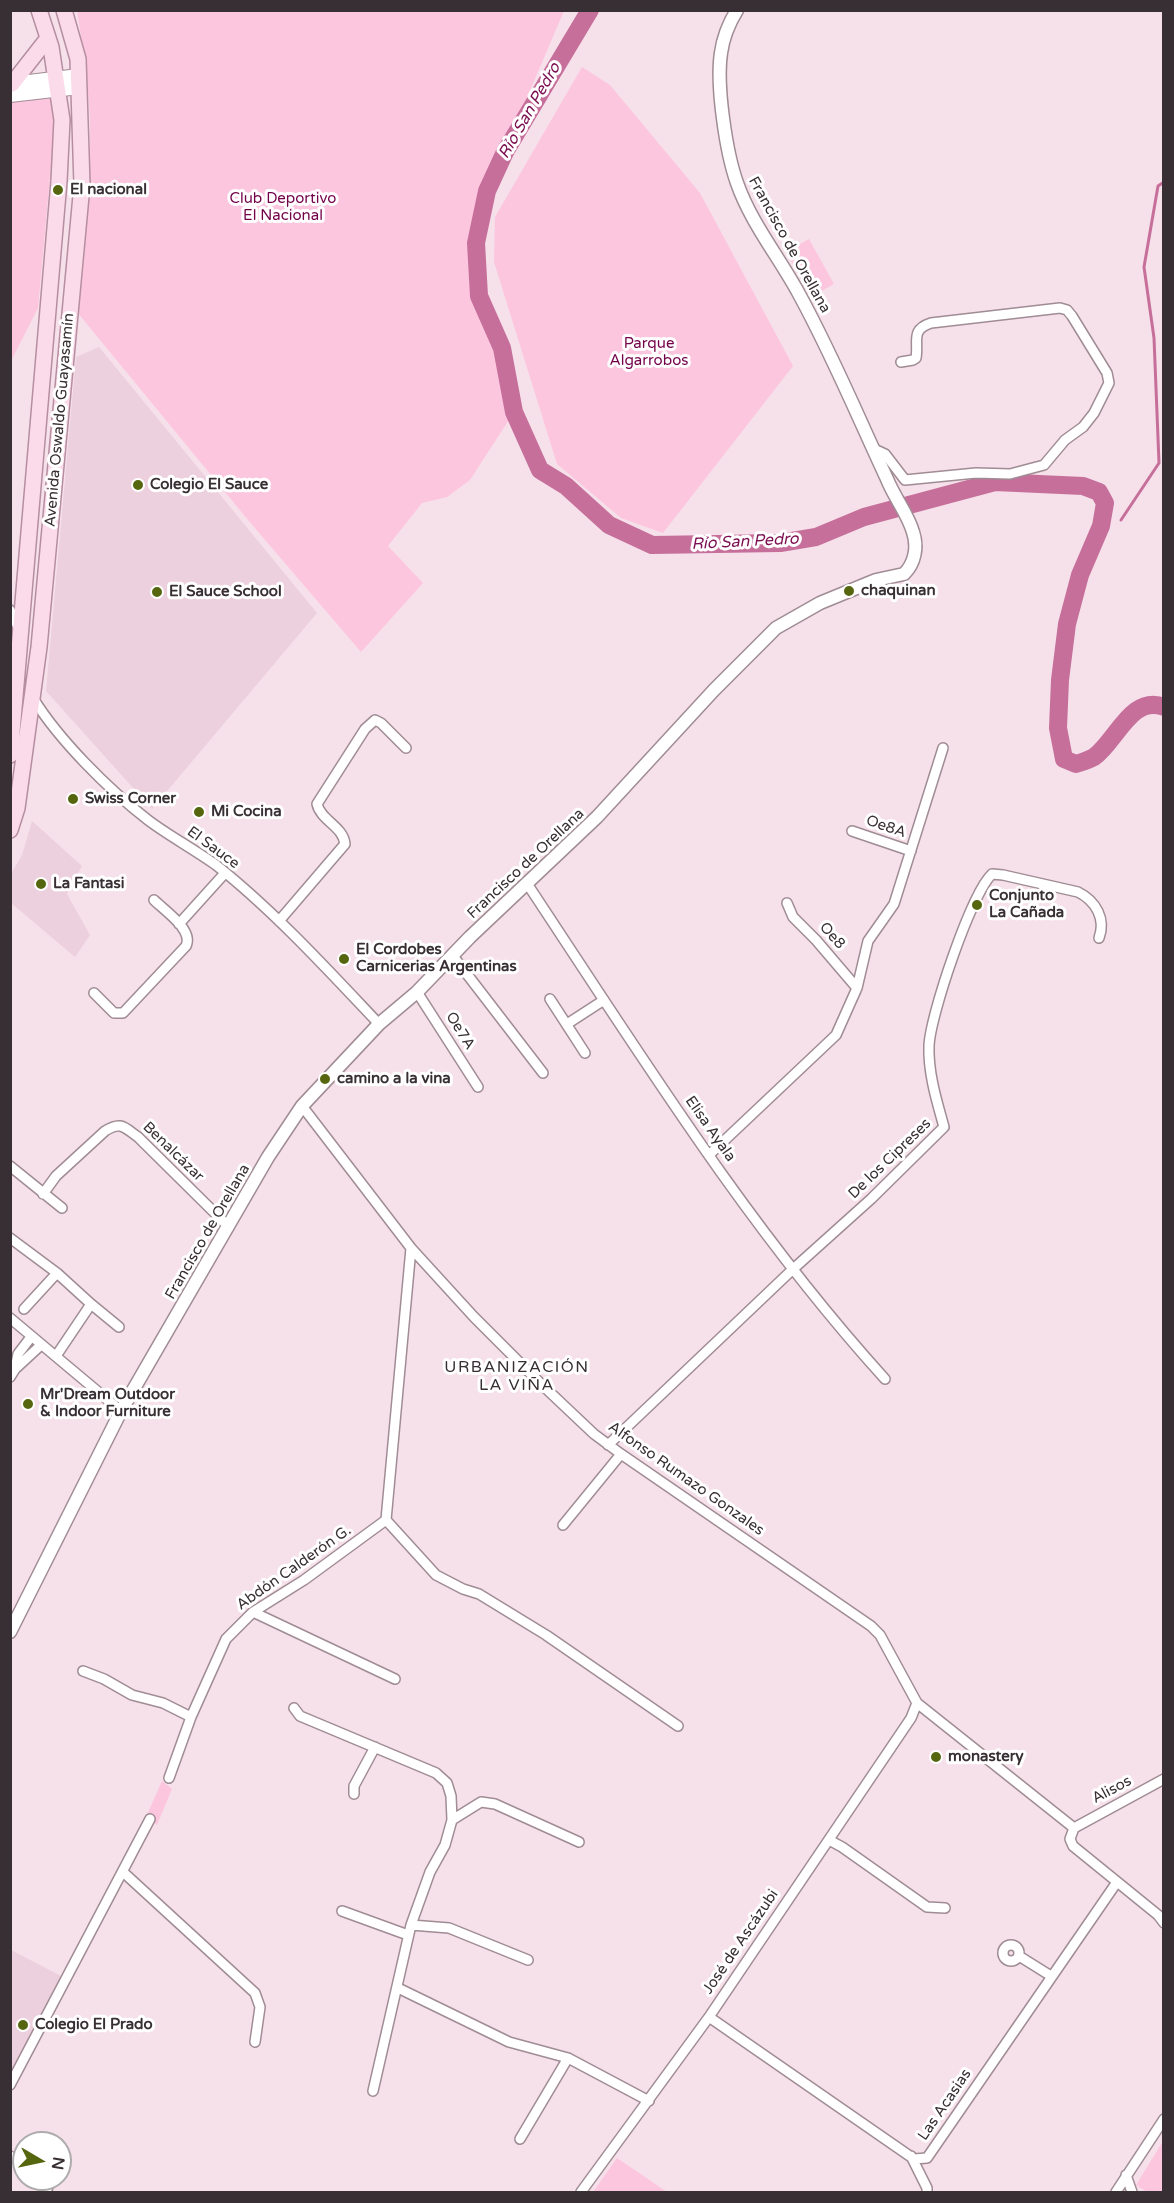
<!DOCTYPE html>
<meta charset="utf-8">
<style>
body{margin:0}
#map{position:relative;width:1174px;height:2203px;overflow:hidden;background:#f6e0ea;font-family:"Varela Round",sans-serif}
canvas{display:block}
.frame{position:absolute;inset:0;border:12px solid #372f33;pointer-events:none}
.north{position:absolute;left:12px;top:2131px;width:60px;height:60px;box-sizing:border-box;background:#fff;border:2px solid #afacad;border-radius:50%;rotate:99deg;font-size:16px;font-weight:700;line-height:24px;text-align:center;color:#372f33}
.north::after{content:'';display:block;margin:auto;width:21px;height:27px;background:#55660f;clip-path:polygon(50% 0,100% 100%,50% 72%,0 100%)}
</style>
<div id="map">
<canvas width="1174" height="2203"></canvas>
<div class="frame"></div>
<div class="north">N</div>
</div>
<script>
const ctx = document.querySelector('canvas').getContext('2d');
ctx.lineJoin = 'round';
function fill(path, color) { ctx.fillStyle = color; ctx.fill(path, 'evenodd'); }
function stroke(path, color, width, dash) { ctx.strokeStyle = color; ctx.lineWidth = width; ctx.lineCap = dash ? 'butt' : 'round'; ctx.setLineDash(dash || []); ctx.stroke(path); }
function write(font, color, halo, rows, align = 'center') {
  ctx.font = font + ' "Varela Round",sans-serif'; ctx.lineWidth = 6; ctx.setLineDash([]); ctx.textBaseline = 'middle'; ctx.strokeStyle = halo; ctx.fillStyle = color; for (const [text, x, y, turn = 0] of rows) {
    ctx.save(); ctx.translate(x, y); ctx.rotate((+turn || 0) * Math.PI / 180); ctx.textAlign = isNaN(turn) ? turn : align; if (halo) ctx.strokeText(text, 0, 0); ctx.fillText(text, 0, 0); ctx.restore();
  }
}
fill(new Path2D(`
 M99 347 317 613 152 809 46 691 76 357Z
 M32 821 82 866 67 894 90 935 75 957 11 903V874L22 855Z
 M11 1950 61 1976 11 2075Z`), '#edd0dd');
fill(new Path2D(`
 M77 11H564L487 191 476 243 479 296 502 348 514 412 470 480 447 497 422 503 388 546 423 583 361 652 248 520 77 312C84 250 91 187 90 124 89 86 83 48 77 11Z
 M582 67 610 85 700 193 793 366 663 533 621 518 557 464 494 262 495 217Z
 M58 89 38 308 11 361V96Z
 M809 239 834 284 811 297 786 252Z
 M162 1781 172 1789 157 1825 146 1817Z
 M1163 2141V2192H1147L1136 2185Z
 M617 2158 667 2192H593Z`), '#fdc6df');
stroke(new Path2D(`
 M1121 520 1159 463 1154 338 1144 267 1158 186 1164 182`), '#c66f9b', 3);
stroke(new Path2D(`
 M590 10 505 152 487 191 476 243 479 296 502 348 514 412 540 470 566 486 609 525 652 545 780 543 816 537 864 517 995 482 1083 486 1099 492 1105 503 1101 526 1080 575 1067 624 1060 680 1058 728 1064 759 1076 764C1082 762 1089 760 1094 757 1116 742 1131 694 1164 707`), '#c66f9b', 18);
const minor = new Path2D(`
 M874 449 885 454 905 480 976 473 1010 474 1044 465 1065 440 1083 427 1094 413 1109 383 1107 373 1072 316 1067 310 1060 308 931 323C910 330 919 341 916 358L913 360 901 362
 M10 610 18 627
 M33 698C59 740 108 789 148 820 169 836 194 849 216 865 274 911 328 970 379 1024
 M852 831 911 851
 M528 885C640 1054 748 1228 885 1379
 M787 903 793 917 816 940 857 988
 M279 921 345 844C343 826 321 821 317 804L365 729 375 720 381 723 406 748
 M179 924 225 873
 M453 956 543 1073
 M417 992 478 1087
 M94 993 114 1013H123L186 946C194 930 164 910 154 900
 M550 999 585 1053
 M567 1024 604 1000
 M302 1106 411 1248 474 1317 539 1382 594 1434 621 1454 871 1626 880 1635 917 1703 1074 1828
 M709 1155 836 1035 857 988 868 941 894 904 943 748
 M10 1166 62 1208
 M43 1194 56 1176 105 1131C121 1121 124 1127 138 1137L229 1227
 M10 1238 57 1273 91 1304 56 1356
 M411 1248 386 1520 436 1575 463 1589 479 1594 546 1635 678 1726
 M91 1304 119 1327
 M24 1309 57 1273
 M10 1318 121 1411
 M15 1369 41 1345
 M10 1377 15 1369 18 1354 31 1337
 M608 1445 792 1270 871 1199 944 1127C937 1102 928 1073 929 1046 930 1016 971 894 992 874L1003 875 1078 892C1096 901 1106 919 1099 938
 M563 1525 621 1454
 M253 1612 395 1679
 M83 1671 104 1679 132 1695 163 1703 191 1717
 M294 1708 300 1716 436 1773 447 1783 451 1796 452 1820 445 1845 430 1872 411 1925 373 2091
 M169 1778 191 1717 226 1639 253 1612 304 1580 386 1520
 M354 1794V1786L375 1747
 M452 1820 481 1802 495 1804 579 1842
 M1074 1828 1070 1839 1073 1846 1158 1915 1164 1923
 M1074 1828 1164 1779
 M829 1840 842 1847 927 1907 945 1908
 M123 1872 255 1993 260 2007 255 2042
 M342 1911 408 1935
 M411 1925 449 1928 528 1960
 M1003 1953a8 8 0 1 1 16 0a8 8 0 1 1-16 0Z
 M1019 1956 1051 1976
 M398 1988 509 2042 568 2058 649 2101
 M709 2017 914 2159 927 2158 1117 1882
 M10 2085 150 1819
 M520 2139 568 2058
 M10 2156 24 2163
 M911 2156 927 2188V2192
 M1126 2175 1132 2192
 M46 2192 51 2179
 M581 2192 709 2017 911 1718 917 1703
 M1116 2192 1164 2119`);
const tertiary = new Path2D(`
 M10 1632 121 1411 268 1157 302 1106 379 1024 417 992 470 937 597 817 714 690 776 628 820 603 876 580 904 574C915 563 918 547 913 532 908 514 894 497 887 479 858 417 832 354 799 294 779 257 751 223 737 183 726 152 716 85 721 53 723 38 729 23 737 10`);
const secondary = new Path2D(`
 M10 87 12 84 79 76
 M10 95 79 87`);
const primary = new Path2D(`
 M12 84 48 38
 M10 755 59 181 62 120 51 47 39 10
 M10 830 17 808 39 647 82 185 78 59 64 10`);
stroke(minor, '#a08c94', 12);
stroke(tertiary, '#a08c94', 15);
stroke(secondary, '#a08c94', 16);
stroke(primary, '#b58ea0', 18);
stroke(minor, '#fff', 9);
stroke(tertiary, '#fff', 12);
stroke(secondary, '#fff', 14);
stroke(primary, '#fbdae9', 15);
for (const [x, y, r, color] of [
 [58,190,6,"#55660f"],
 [138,485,6,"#55660f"],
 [849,591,6,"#55660f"],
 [157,592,6,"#55660f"],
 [73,799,6,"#55660f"],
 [199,812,6,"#55660f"],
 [41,884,6,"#55660f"],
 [977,905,6,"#55660f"],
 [344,959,6,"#55660f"],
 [325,1079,6,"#55660f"],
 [28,1404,6,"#55660f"],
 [936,1757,6,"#55660f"],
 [23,2025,6,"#55660f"]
]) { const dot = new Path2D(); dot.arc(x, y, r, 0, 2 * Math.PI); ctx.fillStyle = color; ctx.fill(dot); stroke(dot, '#fff', 2); }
write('bold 15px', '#372f33', '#fff', [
 ["El nacional",70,190],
 ["Colegio El Sauce",150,485],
 ["chaquinan",861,591],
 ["El Sauce School",169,592],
 ["Swiss Corner",85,799],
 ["Mi Cocina",211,812],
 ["La Fantasi",53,884],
 ["Conjunto",989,896],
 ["La Cañada",989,913],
 ["El Cordobes",356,950],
 ["Carnicerias Argentinas",356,967],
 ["camino a la vina",337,1079],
 ["Mr'Dream Outdoor",40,1395],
 ["& Indoor Furniture",40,1412],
 ["monastery",948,1757],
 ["Colegio El Prado",35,2025]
], 'left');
write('15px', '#73014a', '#fff', [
 ["Club Deportivo",283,199],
 ["El Nacional",283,216],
 ["Parque",649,344],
 ["Algarrobos",649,361]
]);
write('15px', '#372f33', '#fff', [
 ["Francisco de Orellana",789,245,61],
 ["Avenida Oswaldo Guayasamín",60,420,-85],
 ["Oe8A",886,827,19],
 ["El Sauce",213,848,36],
 ["Francisco de Orellana",526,864,-43],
 ["Oe8",832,936,48],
 ["Oe7A",460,1031,58],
 ["Elisa Ayala",710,1129,55],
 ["Benalcázar",173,1152,44],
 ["De los Cipreses",890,1159,-44],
 ["Francisco de Orellana",208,1232,-60],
 ["Alfonso Rumazo Gonzales",686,1479,35],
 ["Abdón Calderón G.",294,1568,-35],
 ["Alisos",1112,1790,-28],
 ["José de Ascázubi",741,1942,-56],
 ["Las Acasias",945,2105,-56]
]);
write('italic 16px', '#7b0e51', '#fff', [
 ["Río San Pedro",530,111,-60],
 ["Río San Pedro",745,542,-3]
]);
ctx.letterSpacing = '1.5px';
write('16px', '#372f33', '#fff', [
 ["URBANIZACIÓN",517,1368],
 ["LA VIÑA",517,1386]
]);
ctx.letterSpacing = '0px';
</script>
